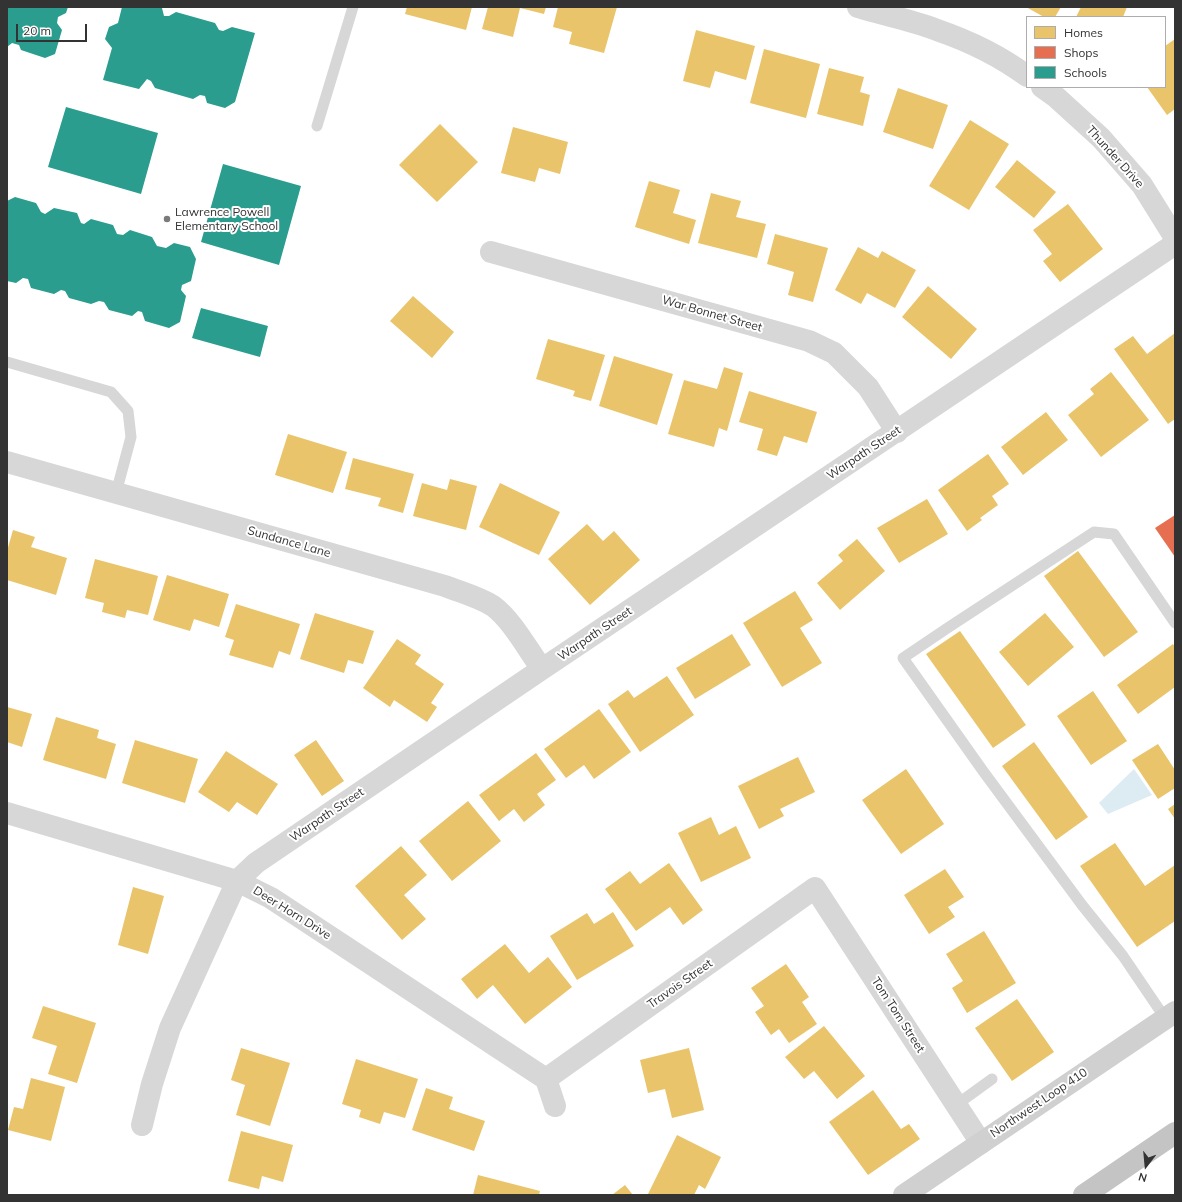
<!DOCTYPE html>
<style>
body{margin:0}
#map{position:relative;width:1182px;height:1202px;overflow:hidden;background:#fff;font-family:Mulish,sans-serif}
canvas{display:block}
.frame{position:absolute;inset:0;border:8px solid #333;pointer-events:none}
.legend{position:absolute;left:1026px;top:16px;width:140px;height:72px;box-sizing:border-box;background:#fff;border:1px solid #adadad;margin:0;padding:5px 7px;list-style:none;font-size:12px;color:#333}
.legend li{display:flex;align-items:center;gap:8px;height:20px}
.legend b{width:20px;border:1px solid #adadad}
.north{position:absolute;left:1126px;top:1146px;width:40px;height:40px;-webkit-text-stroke:3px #fff;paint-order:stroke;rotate:196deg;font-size:11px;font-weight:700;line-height:16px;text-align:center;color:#333}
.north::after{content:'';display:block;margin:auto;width:14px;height:18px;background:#333;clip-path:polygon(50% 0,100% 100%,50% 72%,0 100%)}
.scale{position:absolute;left:16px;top:24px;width:71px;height:18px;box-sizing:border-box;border:2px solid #333;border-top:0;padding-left:5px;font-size:12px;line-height:14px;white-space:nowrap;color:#333;-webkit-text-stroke:3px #fff;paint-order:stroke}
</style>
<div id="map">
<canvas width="1182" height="1202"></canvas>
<div class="frame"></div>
<ul class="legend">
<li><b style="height:11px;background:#e9c46a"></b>Homes</li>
<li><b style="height:11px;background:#e76f51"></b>Shops</li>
<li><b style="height:11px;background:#2a9d8f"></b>Schools</li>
</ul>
<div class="north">N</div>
<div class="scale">20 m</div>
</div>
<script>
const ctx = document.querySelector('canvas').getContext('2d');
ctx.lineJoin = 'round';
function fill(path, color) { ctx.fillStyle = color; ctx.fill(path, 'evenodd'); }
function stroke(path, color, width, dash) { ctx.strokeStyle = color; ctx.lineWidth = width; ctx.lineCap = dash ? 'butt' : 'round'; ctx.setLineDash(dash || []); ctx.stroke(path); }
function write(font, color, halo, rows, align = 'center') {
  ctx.font = font + ' Mulish,sans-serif'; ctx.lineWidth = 4; ctx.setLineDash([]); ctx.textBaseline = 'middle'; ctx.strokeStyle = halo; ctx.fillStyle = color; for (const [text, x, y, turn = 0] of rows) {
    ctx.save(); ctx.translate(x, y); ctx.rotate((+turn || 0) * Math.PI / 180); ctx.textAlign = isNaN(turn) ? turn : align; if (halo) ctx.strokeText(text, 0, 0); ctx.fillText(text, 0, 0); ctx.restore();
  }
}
fill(new Path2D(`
 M1134 769 1152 795 1108 814 1099 803Z`), '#ddebf3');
fill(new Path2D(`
 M407 7H472L466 30 405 14Z
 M488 7H546L544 14 520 8 513 37 482 29Z
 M558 7H617L604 53 569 44 572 32 553 27Z
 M1026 7H1061L1055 17H1044Z
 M1081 7H1127L1123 17H1076Z
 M696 30 755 46 746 80 715 71 710 88 683 81Z
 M1175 39V109L1167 115 1147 87H1165V46Z
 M764 49 820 64 806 118 750 103Z
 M829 68 864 77 860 92 870 95 863 126 817 114Z
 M898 88 948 105 933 149 883 132Z
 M970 120 1009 144 969 210 929 186Z
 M440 124 478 162 437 202 399 165Z
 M513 127 568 142 560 174 539 168 535 182 501 173Z
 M1017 160 1056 192 1034 218 995 187Z
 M649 181 680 190 673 213 696 220 689 244 635 227Z
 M711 193 741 201 736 217 766 224 757 258 698 243Z
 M1068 204 1103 249 1060 282 1043 261 1052 254 1033 230Z
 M775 234 828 248 813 302 788 295 794 272 767 264Z
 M858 247 878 258 882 251 916 270 895 308 867 293 861 304 835 290Z
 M928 286 977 329 951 359 902 317Z
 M413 296 454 332 432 358 390 321Z
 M1175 333V419L1168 424 1114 349 1133 336 1147 354Z
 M548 339 605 355 591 401 573 396 575 391 536 379Z
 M614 356 673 374 657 425 599 406Z
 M724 367 743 373 727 431 719 428 714 447 668 434 684 380 717 389Z
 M1111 372 1149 420 1101 457 1068 415 1094 394 1090 389Z
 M749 391 817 412 807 443 784 436 777 456 757 450 763 429 739 422Z
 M1046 412 1068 440 1023 475 1001 447Z
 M288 434 347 452 333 493 275 475Z
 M988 454 1009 484 992 496 998 505 980 518 982 520 967 531 938 490Z
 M353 458 414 474 403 513 378 506 381 498 345 489Z
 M450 479 477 486 466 530 413 516 422 483 447 490Z
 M500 483 560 512 539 555 479 527Z
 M927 499 948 534 899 563 877 528Z
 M587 524 603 541 614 531 640 560 590 605 548 559Z
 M13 530 35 537 31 547 67 558 56 595 7 580V551Z
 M857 539 885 571 840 610 817 583 843 561 838 555Z
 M1078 551 1138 632 1104 657 1044 576Z
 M95 559 158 576 148 615 127 610 125 618 102 612 104 603 85 598Z
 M167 575 229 594 219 627 194 619 190 631 153 620Z
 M795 591 813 620 800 628 822 663 782 687 743 623Z
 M236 604 300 624 290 655 279 651 273 668 229 655 234 640 225 637Z
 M315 613 374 631 363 664 348 660 344 673 300 659Z
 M1045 613 1074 647 1028 686 999 652Z
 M960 631 1026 725 993 748 926 654Z
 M732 634 751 665 695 699 676 668Z
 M397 639 421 655 415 664 444 684 431 703 437 707 427 722 394 700 390 707 363 688Z
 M1173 644 1175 647V687L1138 714 1117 685Z
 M667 676 694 715 640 752 608 704 628 690 634 698Z
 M1093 691 1127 741 1091 765 1057 716Z
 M7 707 32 714 22 747 7 742Z
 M599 709 631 752 594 779 584 765 566 778 544 749Z
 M56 717 99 730 97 738 116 744 106 779 43 760Z
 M135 740 198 759 185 803 122 783Z
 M316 740 344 781 322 796 294 755Z
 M1034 742 1088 817 1056 840 1002 766Z
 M1158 744 1175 770V788L1158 799 1132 760Z
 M226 751 278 784 257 815 237 802 229 812 198 792Z
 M536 753 556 780 537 794 545 805 524 822 514 809 499 821 479 795Z
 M798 757 815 792 780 809 784 816 759 829 738 786Z
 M906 769 944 824 901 854 862 800Z
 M468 801 501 841 452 881 419 841Z
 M1175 804V819L1168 809Z
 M711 817 719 835 736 826 751 858 701 882 678 833Z
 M1115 843 1145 886 1175 865V921L1137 947 1080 866Z
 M401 846 427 875 404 895 426 919 402 940 355 886Z
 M669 863 703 910 683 925 670 907 636 931 605 889 630 871 640 884Z
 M945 869 964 897 948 907 955 917 929 934 904 895Z
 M133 887 164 896 148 954 118 945Z
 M613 912 634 946 577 980 550 936 587 913 594 924Z
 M984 931 1016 983 967 1013 952 988 963 981 946 954Z
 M505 944 529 973 548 957 572 987 525 1024 493 985 477 999 461 979Z
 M786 964 809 997 802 1002 817 1024 789 1043 779 1029 771 1035 755 1012 764 1006 751 988Z
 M1017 999 1054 1052 1012 1081 975 1028Z
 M43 1006 96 1023 77 1083 48 1074 57 1046 32 1038Z
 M824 1026 865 1076 837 1099 814 1071 804 1079 785 1057Z
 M241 1048 290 1063 270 1126 236 1115 245 1085 231 1080Z
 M689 1048 704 1110 672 1118 665 1089 648 1093 640 1060Z
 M356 1059 418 1079 405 1118 384 1112 380 1124 359 1117 361 1110 342 1104Z
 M31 1078 65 1087 51 1141 8 1130 14 1107 23 1109Z
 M426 1088 453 1097 449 1109 485 1121 474 1151 412 1130Z
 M873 1090 901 1129 909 1124 920 1139 868 1175 829 1122Z
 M241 1131 293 1145 283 1182 262 1176 259 1189 228 1181Z
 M677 1135 721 1157 705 1189 699 1185 694 1195H649L648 1194Z
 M478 1175 540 1191 539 1195H473Z
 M625 1185 633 1195H612Z`), '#e9c46a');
fill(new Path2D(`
 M1175 515V557L1155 528Z`), '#e76f51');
fill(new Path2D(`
 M7 7H68L66 13 58 17 57 23 62 30 55 54 45 58 21 50 19 45 12 43 7 47Z
 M122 7H157L162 8 164 16H169L176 12 215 23 219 30 223 31 232 27 255 33 235 102 225 108 207 103 205 96 200 95 193 99 155 88 151 81 147 79 139 89 103 80 112 48 105 39 109 27 118 23Z
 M66 107 158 133 141 194 48 167Z
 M223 164 301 186 279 265 201 242Z
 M15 197 36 203 41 212 45 214 54 208 77 213 81 223 84 224 91 219 113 225 117 234 123 235 130 230 152 237 157 246 166 248 174 243 190 247 196 259 191 281 182 285 181 290 186 296 180 322 169 328 145 321 142 312 138 311 132 316 109 310 104 302 99 301 91 304 69 298 65 291 61 290 54 294 31 288 28 279 23 278 16 283 7 281V201Z
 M201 308 268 326 260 357 192 338Z`), '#2a9d8f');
stroke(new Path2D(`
 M317 126 353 7
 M7 362 111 392 128 411 131 437 116 493
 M1165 1018 1123 956 1082 905 983 771 903 658 949 627 1094 532 1114 534 1175 623
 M956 1105 992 1079`), '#d7d7d7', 11);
stroke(new Path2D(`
 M491 252 809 341 834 353 868 387 897 432
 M7 462 445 586C460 592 479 597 493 606 512 620 528 650 542 669
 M7 813 237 881 271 898 546 1079
 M546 1079 815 888 981 1143
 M546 1079 555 1106
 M142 1125 152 1084 170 1028 237 881 256 863 542 669 1175 244`), '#d7d7d7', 22);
stroke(new Path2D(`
 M858 7C884 15 912 20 937 30 969 41 1000 56 1027 76
 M1042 87 1056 97 1101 138 1142 185 1175 238`), '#d7d7d7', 22);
stroke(new Path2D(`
 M904 1195 1175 1012`), '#d0d0d0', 22);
stroke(new Path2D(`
 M1084 1195 1175 1133`), '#c4c4c4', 22);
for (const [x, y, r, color] of [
 [167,219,4,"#7a7a7a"]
]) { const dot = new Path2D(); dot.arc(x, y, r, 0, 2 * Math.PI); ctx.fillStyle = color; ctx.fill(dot); stroke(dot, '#fff', 1.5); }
write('12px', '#333', '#fff', [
 ["Thunder Drive",1115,157,48],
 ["War Bonnet Street",712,314,16],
 ["Warpath Street",864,453,-34],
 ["Sundance Lane",289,542,16],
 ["Warpath Street",595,634,-34],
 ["Warpath Street",327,815,-34],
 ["Deer Horn Drive",292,913,32],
 ["Travois Street",680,984,-35],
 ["Tom Tom Street",898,1015,57],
 ["Northwest Loop 410",1039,1103,-34]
]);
write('12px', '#333', '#fff', [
 ["Lawrence Powell",175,212],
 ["Elementary School",175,226]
], 'left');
</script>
